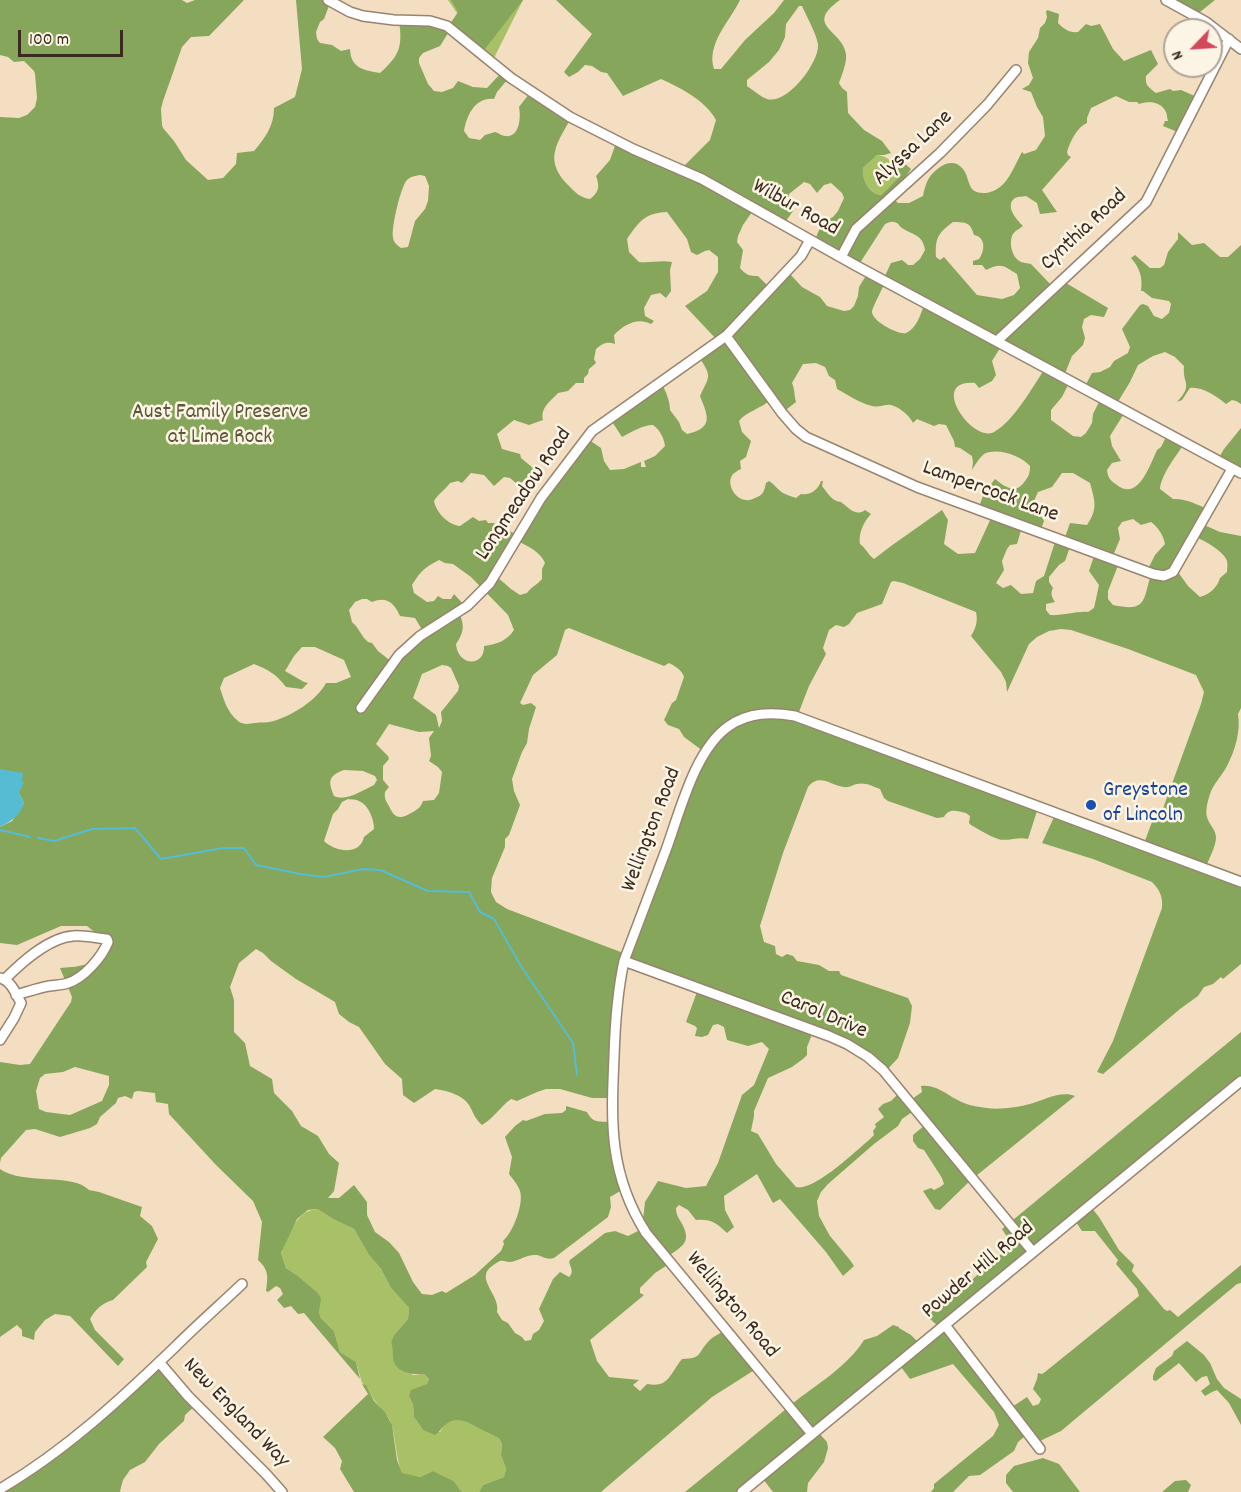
<!DOCTYPE html>
<style>
body{margin:0}
#map{position:relative;width:1241px;height:1492px;overflow:hidden;background:#f4dec1;font-family:Dekko,sans-serif}
canvas{display:block}
.north{position:absolute;left:1163px;top:18px;width:60px;height:60px;box-sizing:border-box;background:#fcf5e5;border:2px solid #afa495;border-radius:50%;rotate:245deg;font-size:16px;font-weight:700;line-height:24px;text-align:center;color:#3b2a1e}
.north::after{content:'';display:block;margin:auto;width:21px;height:27px;background:#d1495b;clip-path:polygon(50% 0,100% 100%,50% 72%,0 100%)}
.scale{position:absolute;left:18px;top:30px;width:105px;height:27px;box-sizing:border-box;border:3px solid #3b2a1e;border-top:0;padding-left:8px;font-size:18px;line-height:21px;white-space:nowrap;color:#3b2a1e;-webkit-text-stroke:4px #fcf5e5;paint-order:stroke}
</style>
<div id="map">
<canvas width="1241" height="1492"></canvas>
<div class="north">N</div>
<div class="scale">100 m</div>
</div>
<script>
const ctx = document.querySelector('canvas').getContext('2d');
ctx.lineJoin = 'round';
function fill(path, color) { ctx.fillStyle = color; ctx.fill(path, 'evenodd'); }
function stroke(path, color, width, dash) { ctx.strokeStyle = color; ctx.lineWidth = width; ctx.lineCap = dash ? 'butt' : 'round'; ctx.setLineDash(dash || []); ctx.stroke(path); }
function write(font, color, halo, rows, align = 'center') {
  ctx.font = font + ' Dekko,sans-serif'; ctx.lineWidth = 5; ctx.setLineDash([]); ctx.textBaseline = 'middle'; ctx.strokeStyle = halo; ctx.fillStyle = color; for (const [text, x, y, turn = 0] of rows) {
    ctx.save(); ctx.translate(x, y); ctx.rotate((+turn || 0) * Math.PI / 180); ctx.textAlign = isNaN(turn) ? turn : align; if (halo) ctx.strokeText(text, 0, 0); ctx.fillText(text, 0, 0); ctx.restore();
  }
}
fill(new Path2D(`
 M448 0H523L494 58 481 48Z
 M877 155C889 156 898 166 898 178L881 195C869 194 862 180 863 168Z
 M317 1209 324 1213 333 1219 354 1229 369 1255 381 1269 391 1288 409 1308 408 1319 394 1335 391 1342 394 1350V1362L413 1375 424 1374 429 1379 427 1384 409 1396 413 1405 414 1417 423 1430 440 1432C442 1429 443 1426 445 1424 459 1413 474 1425 486 1432 490 1434 495 1436 499 1437L502 1444 501 1455 506 1469 504 1477 483 1485 479 1492H463L460 1490 454 1481 433 1471 420 1477 402 1474C396 1457 396 1442 392 1426 389 1414 379 1408 373 1398 369 1392 368 1386 362 1383L356 1362 340 1352 334 1331 321 1318 319 1313 320 1298 317 1292 298 1276 286 1268 281 1253C289 1236 295 1211 317 1209Z`), '#a8c066');
fill(new Path2D(`
 M0 0H182L187 3 195 0H244L209 36 191 37 182 47 163 101 161 109 162 125 163 128 174 141 186 160 208 180 223 178 236 164 237 153 254 151C265 138 274 126 274 108L295 97 302 69 296 0H326L330 3 324 19 320 22 316 32 317 39 320 43 332 45 341 51 350 49C351 69 364 70 380 73 399 56 403 47 399 21L448 27 458 12 451 0H523L481 54 450 30 440 46 423 53 419 58V63L428 84 434 91 442 92 453 88 458 81 473 87 487 88 501 73 508 79 497 92 494 99C475 97 467 115 464 131L469 138 480 140 485 135 495 132C499 133 502 136 505 136 520 138 521 117 519 107L529 94 571 118C556 145 543 161 570 187 576 193 581 198 590 199 599 192 600 187 596 176L610 160 616 143 680 170 710 140 716 120C705 100 681 88 661 79L623 96 607 73 601 72 592 66 585 65 578 72 569 77 564 72 592 34 556 0H740C730 21 706 44 714 69H721L745 40 774 13 784 0H840C803 26 843 30 846 54 847 63 842 74 839 83L842 88 847 92 848 113 864 130 882 141 891 153 884 155H877L863 168C862 180 869 194 881 195L898 178 897 169 904 163 911 169 896 190 895 200 898 203H909L923 196C924 190 926 183 929 178 937 167 952 156 963 169 968 175 968 185 973 190 977 193 982 193 986 193 1007 190 1013 168 1022 152L1024 154 1036 150 1045 136 1043 117 1037 107 1031 92 1022 89 1029 85 1033 78 1028 63 1029 52 1038 38 1040 28 1045 23 1047 17 1046 12 1047 10 1059 14 1058 23C1064 29 1069 33 1078 32L1086 24 1091 26 1100 24 1113 49 1124 61 1151 50 1158 64 1146 76C1145 85 1148 87 1156 93L1170 89 1173 91 1181 90 1197 97 1180 133 1163 126 1165 121H1168C1167 118 1167 114 1166 112 1161 101 1148 101 1139 104L1137 102H1129L1116 96 1091 108 1087 118V123C1077 127 1070 142 1067 152L1068 155 1071 157 1042 190 1057 212 1040 214 1037 203 1026 196C1023 197 1019 196 1015 198 1004 206 1017 220 1023 226 1019 229 1014 231 1012 236 1009 244 1012 258 1021 262 1023 263 1028 263 1031 264L1052 286 1061 280 1108 308 1104 317 1091 315 1084 319 1082 327 1085 338 1083 345 1072 356 1064 376 1069 383 1062 397 1051 410V420L1073 436 1081 437 1086 433 1092 423 1093 414 1101 398 1084 388 1092 373 1100 372 1110 367 1114 361 1128 353 1130 347 1122 329 1140 305 1143 304 1148 306 1154 316 1162 319 1169 313 1171 304 1169 301 1152 298 1143 291H1141C1143 278 1140 268 1131 258L1135 255 1150 268H1160L1164 265 1168 252 1178 239V232L1192 245 1204 243 1220 257H1228L1241 245V404L1236 401 1232 400 1226 404C1217 396 1201 386 1190 388L1182 400 1177 402C1194 384 1182 384 1184 366L1175 357 1165 352 1153 356 1138 365 1130 382 1116 405 1125 412 1110 436 1112 446 1121 461 1112 463 1107 470C1108 478 1110 480 1117 485 1138 502 1150 465 1157 450L1161 447 1167 435 1184 444C1176 456 1161 475 1160 489L1173 499C1184 498 1197 504 1207 509L1202 524 1220 532 1241 536V708L1238 714C1241 730 1235 751 1227 766 1221 777 1214 783 1210 794 1208 800 1205 811 1207 817 1209 825 1216 829 1216 838 1216 846 1208 861 1205 869L1241 883V964L1223 979 1221 977 1213 984 1204 987 1198 996 1180 1009 1103 1074 1097 1072 1113 1041 1162 908C1163 897 1160 890 1152 882L1093 859 1042 843 1055 815 1143 846 1155 814H1161L1201 704 1204 692 1196 675 1128 649 1071 630 1061 629 1049 631 1037 637 1029 644 1007 692 1006 682 1001 672 971 636C976 628 978 621 976 612L903 583 894 581 891 582 882 604 857 613 849 624 844 627 836 625 829 630 823 648 826 654 809 686 797 717 1038 808 1028 839C1018 836 1008 842 998 839 989 836 980 830 971 825L969 823 970 816 966 813C957 811 949 808 944 817L937 818 888 801 884 798 880 789C872 786 865 782 857 784 854 784 851 787 848 787 834 789 821 771 808 787L783 853 760 926 764 942 775 946 776 954 782 957 787 954 793 956 797 961 819 965 829 971H839L841 975 908 998 912 1006 910 1023 898 1058 886 1071 865 1055 813 1032 807 1047V1055L803 1059 792 1067 768 1078 754 1111V1116L751 1131 758 1134 776 1164 796 1187C813 1192 856 1151 870 1139L874 1135 873 1131 876 1127 875 1124 884 1117 878 1109 883 1104 891 1101 900 1092 909 1101 922 1092 921 1086C938 1084 950 1098 964 1103 971 1106 980 1107 987 1108 998 1110 1020 1107 1030 1104 1043 1100 1062 1090 1075 1096L971 1180 940 1210 935 1209 923 1191 931 1188 934 1190 940 1187 944 1184 942 1178 924 1150 918 1148 913 1141V1135L925 1125 915 1110 902 1119 898 1126 874 1144 828 1184 821 1192 817 1201 819 1216 830 1236 850 1260 854 1266 843 1276 826 1252 780 1199 773 1203 757 1174 724 1196 725 1210 734 1227 727 1233C716 1223 712 1219 696 1220L688 1210 679 1205 676 1208C676 1214 678 1217 681 1222 693 1243 682 1246 666 1258L669 1264 655 1273 640 1288V1293L644 1295 590 1340 597 1361 609 1377 639 1380 633 1385 640 1391 647 1384C669 1388 669 1375 682 1359 703 1358 696 1355 708 1342 712 1337 719 1334 724 1331L756 1369 712 1397 601 1492H479L483 1485 504 1477 506 1469 501 1455 502 1444 499 1438C495 1436 490 1434 486 1432 473 1425 458 1413 445 1425 441 1428 440 1432 435 1435L423 1430 414 1417 413 1405 409 1396 411 1390 427 1384 429 1379 424 1374C414 1375 398 1373 394 1362 392 1356 394 1350 391 1342L394 1335 408 1319 409 1308 391 1288 381 1269 369 1255 354 1229 333 1219 324 1213 317 1209 308 1210 297 1219 281 1253 286 1268 298 1276 317 1292 321 1298 319 1313 321 1318 334 1331 340 1352 356 1362 360 1379 304 1313 298 1314 291 1306 284 1308 277 1300 283 1294 280 1288 276 1286 268 1292 266 1291C268 1277 269 1270 258 1260L262 1222 253 1201 216 1165 169 1114 168 1104 156 1102 155 1093 138 1091 134 1092 132 1099 125 1096 118 1098 116 1103 100 1117 97 1124 90 1128 60 1137 35 1129 26 1130 1 1158 0 1163V1062L20 1065 30 1064 71 1002 72 997 60 968C76 967 93 966 103 952L102 938 87 926H61L17 945 0 943V827L12 821 24 803 19 793 0 769V117L19 118 27 115 35 107 37 98 35 74 34 71 24 61 14 62 8 57 0 55ZM799 6H802C806 15 818 37 818 45 819 63 787 105 767 99 761 97 753 90 747 86V80L769 62 779 50 785 37 786 24ZM420 175 425 176 429 186 428 201 425 209 415 221 408 247 401 248C397 245 393 242 393 237 391 228 401 186 407 180 411 176 415 176 420 175ZM804 182 810 184 817 193 824 185 831 183 842 193 844 198 838 211 833 217 822 223 814 242 858 266 885 224C888 223 891 221 894 222 899 223 898 225 902 228 912 235 923 234 925 250L920 259 913 265H908L902 260 891 263 883 280 867 274 859 287 858 296 854 306 850 310 844 311 827 306 820 297 802 287 789 273 772 290 758 276C749 276 746 275 740 268L743 250 737 242 738 236 743 225 754 209 784 224 793 211 789 200V194ZM667 212 687 239 691 252 697 255 705 251 709 250 718 257V272L707 291 685 306 718 341 699 357C712 377 710 375 700 396 708 416 714 428 687 434L682 430 679 422 670 410C670 401 666 392 662 384L609 417 622 437C632 432 642 425 653 425 660 430 664 438 665 446L655 456 644 461 646 467H641V462L624 469 610 470 604 461 601 448 589 440 517 535 508 530 498 528 494 523H488L486 520 479 521 473 517 460 526C448 525 436 512 434 501 438 494 445 490 450 483L458 481 462 483 471 473 484 475 494 486 504 477 510 478 517 484H520L532 473 533 468 521 458 520 454 502 449 497 434 514 420 529 425 543 420C540 408 550 402 558 393L568 391 576 383H584V378L588 374 589 369 596 363 594 359 596 349C602 344 606 341 615 344L614 335C624 325 637 317 651 324L654 321 645 316 644 308 651 295 660 293 666 298 671 291 670 270 672 262C660 260 651 263 639 262L629 252 627 239C639 222 644 213 667 212ZM953 222C966 223 970 221 974 235 986 237 985 251 979 259L973 261V265H982L986 270C1001 262 1004 266 1017 274L1020 288 1014 295 1002 299 977 295 944 257 940 260 936 257C935 238 938 233 953 222ZM885 282 924 305C921 314 916 329 906 333 898 335 872 321 872 312 872 308 883 288 885 282ZM1002 345 1044 370C1032 388 1013 422 994 432 973 444 927 379 975 383L979 388 992 381 996 375 992 361ZM816 363 825 367 829 376 835 380 837 389C848 395 860 403 872 406 880 408 885 404 891 405 899 407 909 415 913 423L917 419 934 426 939 424 946 425 954 441 955 447 960 448 972 456 973 462 972 470C975 465 979 458 984 454 998 447 1021 456 1030 466 1030 473 1029 476 1025 481 1016 495 1005 487 995 479L984 493 978 510 992 516 975 553 958 554 944 544 948 520 942 510 891 546 874 559C868 555 866 548 860 544 858 534 864 521 871 514L865 510C856 517 849 508 841 502 832 502 827 492 822 486L823 481H821C819 489 810 496 801 494L796 498C791 496 786 495 783 493 777 489 774 484 769 481L766 483C764 492 763 495 755 498 752 499 749 501 746 500 736 500 725 484 733 474 733 474 740 469 741 469L740 461 746 457 751 441 742 432 739 421C746 412 761 408 771 400L782 413 796 402C794 395 795 390 792 383L803 364ZM1062 473H1073L1090 483C1095 501 1098 509 1087 525L1070 523 1064 540 1056 539 1044 576 1036 581 1033 593 1021 594 1011 585 1003 588 996 583 1004 570 1002 561 1007 549 1010 545 1017 544 1022 527 1040 532 1044 521 1033 503 1038 492 1052 487ZM1133 519 1141 525 1151 522C1159 528 1163 535 1165 544L1155 555 1147 571 1151 574C1143 602 1146 612 1113 605L1108 599V591L1119 563 1112 558 1120 539 1118 528 1122 522ZM1194 536C1203 540 1224 551 1227 561 1228 565 1227 568 1227 572L1220 578C1217 588 1210 594 1200 597L1188 586 1178 572ZM516 540C527 546 540 551 545 563L542 569V579C537 585 531 587 527 593L520 595 511 589 496 576ZM1071 544 1095 553 1089 571 1099 585 1094 608 1088 612C1075 611 1063 616 1050 615L1046 610V604L1055 602C1052 597 1050 594 1053 588L1049 582V577L1059 565 1065 561ZM439 560 445 563 453 564 471 577 508 615 514 630C507 641 497 644 484 646 485 667 458 667 456 644 465 631 464 625 459 612L465 606 454 594 451 599H443L438 596 434 601 427 602 414 593 412 585C421 571 424 568 439 560ZM362 599H367L372 602C387 596 394 603 400 616L415 618 424 633 392 662 378 651 372 643 368 642 364 638 356 626 352 622 349 610 355 602ZM569 628 664 666 669 663C675 666 682 670 684 677L676 700 672 703 664 720 668 725 679 729 684 737 703 751 626 954 507 909 496 902 491 892 492 878 505 847V839L509 835 520 805 514 791 512 779 522 752 527 743 529 729 536 707 531 703 523 705 520 703 533 675 557 655 565 630ZM302 647H315L344 660 351 677 336 683H326C317 700 293 715 274 721 268 723 261 722 255 723 249 724 243 725 238 721 227 712 224 700 220 688L224 678 254 664C269 670 276 674 286 687L302 689 308 683 304 682 285 671 294 656ZM442 665 448 666 451 668 459 686 458 691 441 712 442 721 439 728 436 715 413 698 422 674ZM389 724 419 732 434 731 429 738 431 756 429 761 438 767 442 772 439 793 434 800 423 801C421 807 418 809 413 812 401 819 395 820 389 806 386 801 384 798 385 792L389 787 383 780V766L389 759 388 756 376 744ZM344 770 363 771 375 776 377 780 374 785C363 790 346 802 334 796 328 781 328 776 344 770ZM348 799C352 800 356 799 359 801 369 805 374 820 374 829L364 837C360 856 335 852 324 841L333 814 338 809 342 802ZM256 949 263 953 271 961 296 979 335 1002 339 1014 349 1022 359 1027 385 1064 402 1079 403 1095 414 1103 435 1089C447 1091 462 1094 469 1105 473 1112 475 1119 482 1125 495 1117 500 1107 511 1099L517 1101 537 1092 546 1089H560L592 1098H612L625 962 698 989 686 1022 695 1026 697 1028 695 1036 702 1037 708 1035 713 1025 718 1024 724 1027 727 1040 748 1046 762 1042 769 1049 754 1085 742 1095 718 1163 706 1186 686 1188 658 1181 645 1202 642 1229 628 1236 615 1231 605 1233 570 1260 569 1262C571 1268 574 1272 569 1277L560 1272 553 1279 539 1309 544 1321 539 1330 533 1334 531 1340 525 1341 522 1337 515 1333 508 1323 502 1320 497 1312C501 1295 474 1279 492 1266 495 1264 497 1262 500 1261 504 1260 506 1262 510 1262 519 1261 526 1254 537 1255 544 1257 547 1260 554 1258L608 1217 611 1207 610 1197 622 1190 608 1122C597 1121 593 1123 587 1112L566 1106V1110L562 1113 545 1114 526 1121 523 1120 515 1126 505 1137 512 1157 509 1174C513 1179 518 1185 520 1191 524 1204 513 1232 503 1241L504 1244 501 1251 475 1275 446 1293 442 1291 432 1295 422 1294 413 1282 399 1253 389 1242 375 1232 367 1215V1202L354 1185 339 1198H328L334 1191 339 1163 329 1154 318 1136 301 1126 292 1111 274 1093 272 1079 250 1066 245 1043 234 1032V1000L230 987 239 963ZM75 1067 109 1076V1085L102 1101 70 1115 46 1112 39 1109 36 1091 40 1078 45 1074 63 1072Z
 M1166 0H1215L1195 16Z
 M1241 428V474L1217 461 1224 449Z
 M1241 1032V1081L1090 1206 1099 1217 1119 1250 1134 1265 1132 1271 1164 1309 1167 1311 1170 1310 1178 1317 1241 1265V1283L1237 1284 1061 1431 1040 1441 1030 1432 1018 1442 1014 1451 980 1475 969 1476 953 1492H931L934 1488V1484L993 1436 999 1425 994 1412 953 1364 910 1379 898 1363 817 1431 827 1442 828 1448 824 1462 808 1483 807 1492H773L763 1479 742 1492H685C721 1463 757 1433 792 1404 817 1384 847 1367 864 1340L877 1336 893 1325 899 1327V1328L911 1335 921 1345 940 1328 929 1318V1313L965 1287 967 1284 1006 1250 1009 1240 1002 1229ZM1074 1219 1082 1231H1095L1118 1260 1116 1264 1137 1289 1139 1296 1045 1372 1042 1374 1038 1373 1037 1379 1033 1389 1041 1399 1039 1404 1033 1406 1027 1397 1012 1407 946 1324Z
 M0 1169C22 1185 73 1173 89 1190L99 1192 142 1207 140 1216 152 1226 158 1239 146 1262 147 1267 113 1300C102 1303 95 1310 90 1319L95 1330 124 1359 118 1366 70 1316 55 1314 45 1320 35 1332 34 1340 22 1336V1330L17 1325 0 1337Z
 M1187 1341 1204 1355 1210 1363 1217 1379 1224 1388 1241 1399V1425L1229 1403 1217 1390 1212 1392 1205 1396 1201 1391 1210 1384 1207 1376 1202 1377 1196 1382 1179 1363 1156 1381 1153 1380V1376L1156 1368 1172 1356 1174 1351Z
 M163 1367 197 1404 185 1415 184 1421 159 1444 145 1462 130 1470 123 1480 120 1491 121 1492H3L157 1369Z
 M362 1384 366 1385 374 1401 385 1412 392 1425 397 1460 402 1473 420 1477 433 1471 454 1481 460 1490 463 1492H354L340 1469 342 1461 335 1448 323 1437 368 1394Z
 M1043 1458 1059 1464 1080 1492H1013L1006 1483V1475L1014 1466Z
 M1186 1480 1191 1485 1188 1492H1162L1175 1481Z`), '#86a65b');
fill(new Path2D(`
 M0 769 23 773 22 781 24 782 19 793 24 803C21 815 11 821 0 827Z`), '#55bcd3');
stroke(new Path2D(`
 M0 830 30 837
 M38 838 54 841 92 829 135 828 161 859 223 848H244L256 865 300 874 324 877 363 869 380 870 428 891 469 892 480 912 494 919 521 966 573 1043 577 1075`), '#55bcd3', 2);
const minor = new Path2D(`
 M328 0 350 12 363 16 394 20 430 21 447 26 511 78 570 117 633 149 702 179 853 264 1241 473
 M1166 0 1206 22 1241 49
 M841 257 856 229 940 153 987 105 1016 70
 M726 336 782 413 796 429 806 437 917 487 1153 574 1164 576 1173 572 1232 469
 M997 341 1146 202 1229 39
 M361 708 399 655 420 636 467 606 490 583 541 498 592 431 726 336 801 256 810 240
 M624 961 829 1036 847 1044 868 1057 883 1070 1033 1252
 M0 978C11 980 16 994 21 1003L14 1018 0 1040
 M5 979C22 962 48 938 73 936 84 935 96 938 107 939L108 942C102 957 84 978 68 983 63 985 55 985 49 986 38 988 27 992 16 995
 M945 1325 1040 1449
 M159 1362 188 1396 266 1474 282 1492
 M812 1434 646 1233C609 1174 611 1124 614 1057 615 1024 617 993 624 961 638 924 652 887 666 850 680 812 695 749 729 726 749 712 772 712 795 716L1241 882
 M0 1489C65 1451 121 1399 175 1347 197 1325 220 1305 242 1284
 M742 1492 1241 1081`);
stroke(minor, '#988470', 12);
stroke(minor, '#fff', 9);
for (const [x, y, r, color] of [
 [1091,805,6,"#1a4fb4"]
]) { const dot = new Path2D(); dot.arc(x, y, r, 0, 2 * Math.PI); ctx.fillStyle = color; ctx.fill(dot); stroke(dot, '#fcf5e5', 2); }
write('22px', '#3b2a1e', '#fcf5e5', [
 ["Alyssa Lane",914,149,-43],
 ["Wilbur Road",795,209,29],
 ["Cynthia Road",1085,231,-43],
 ["Lampercock Lane",990,493,20],
 ["Longmeadow Road",525,495,-56],
 ["Wellington Road",653,830,-69],
 ["Carol Drive",823,1016,23],
 ["Powder Hill Road",979,1271,-40],
 ["Wellington Road",731,1306,50],
 ["New England Way",235,1414,46]
]);
write('22px', '#5c5734', '#fcf5e5', [
 ["Aust Family Preserve",220,414],
 ["at Lime Rock",220,439]
]);
write('22px', '#164399', '#fcf5e5', [
 ["Greystone",1103,792],
 ["of Lincoln",1103,817]
], 'left');
</script>
